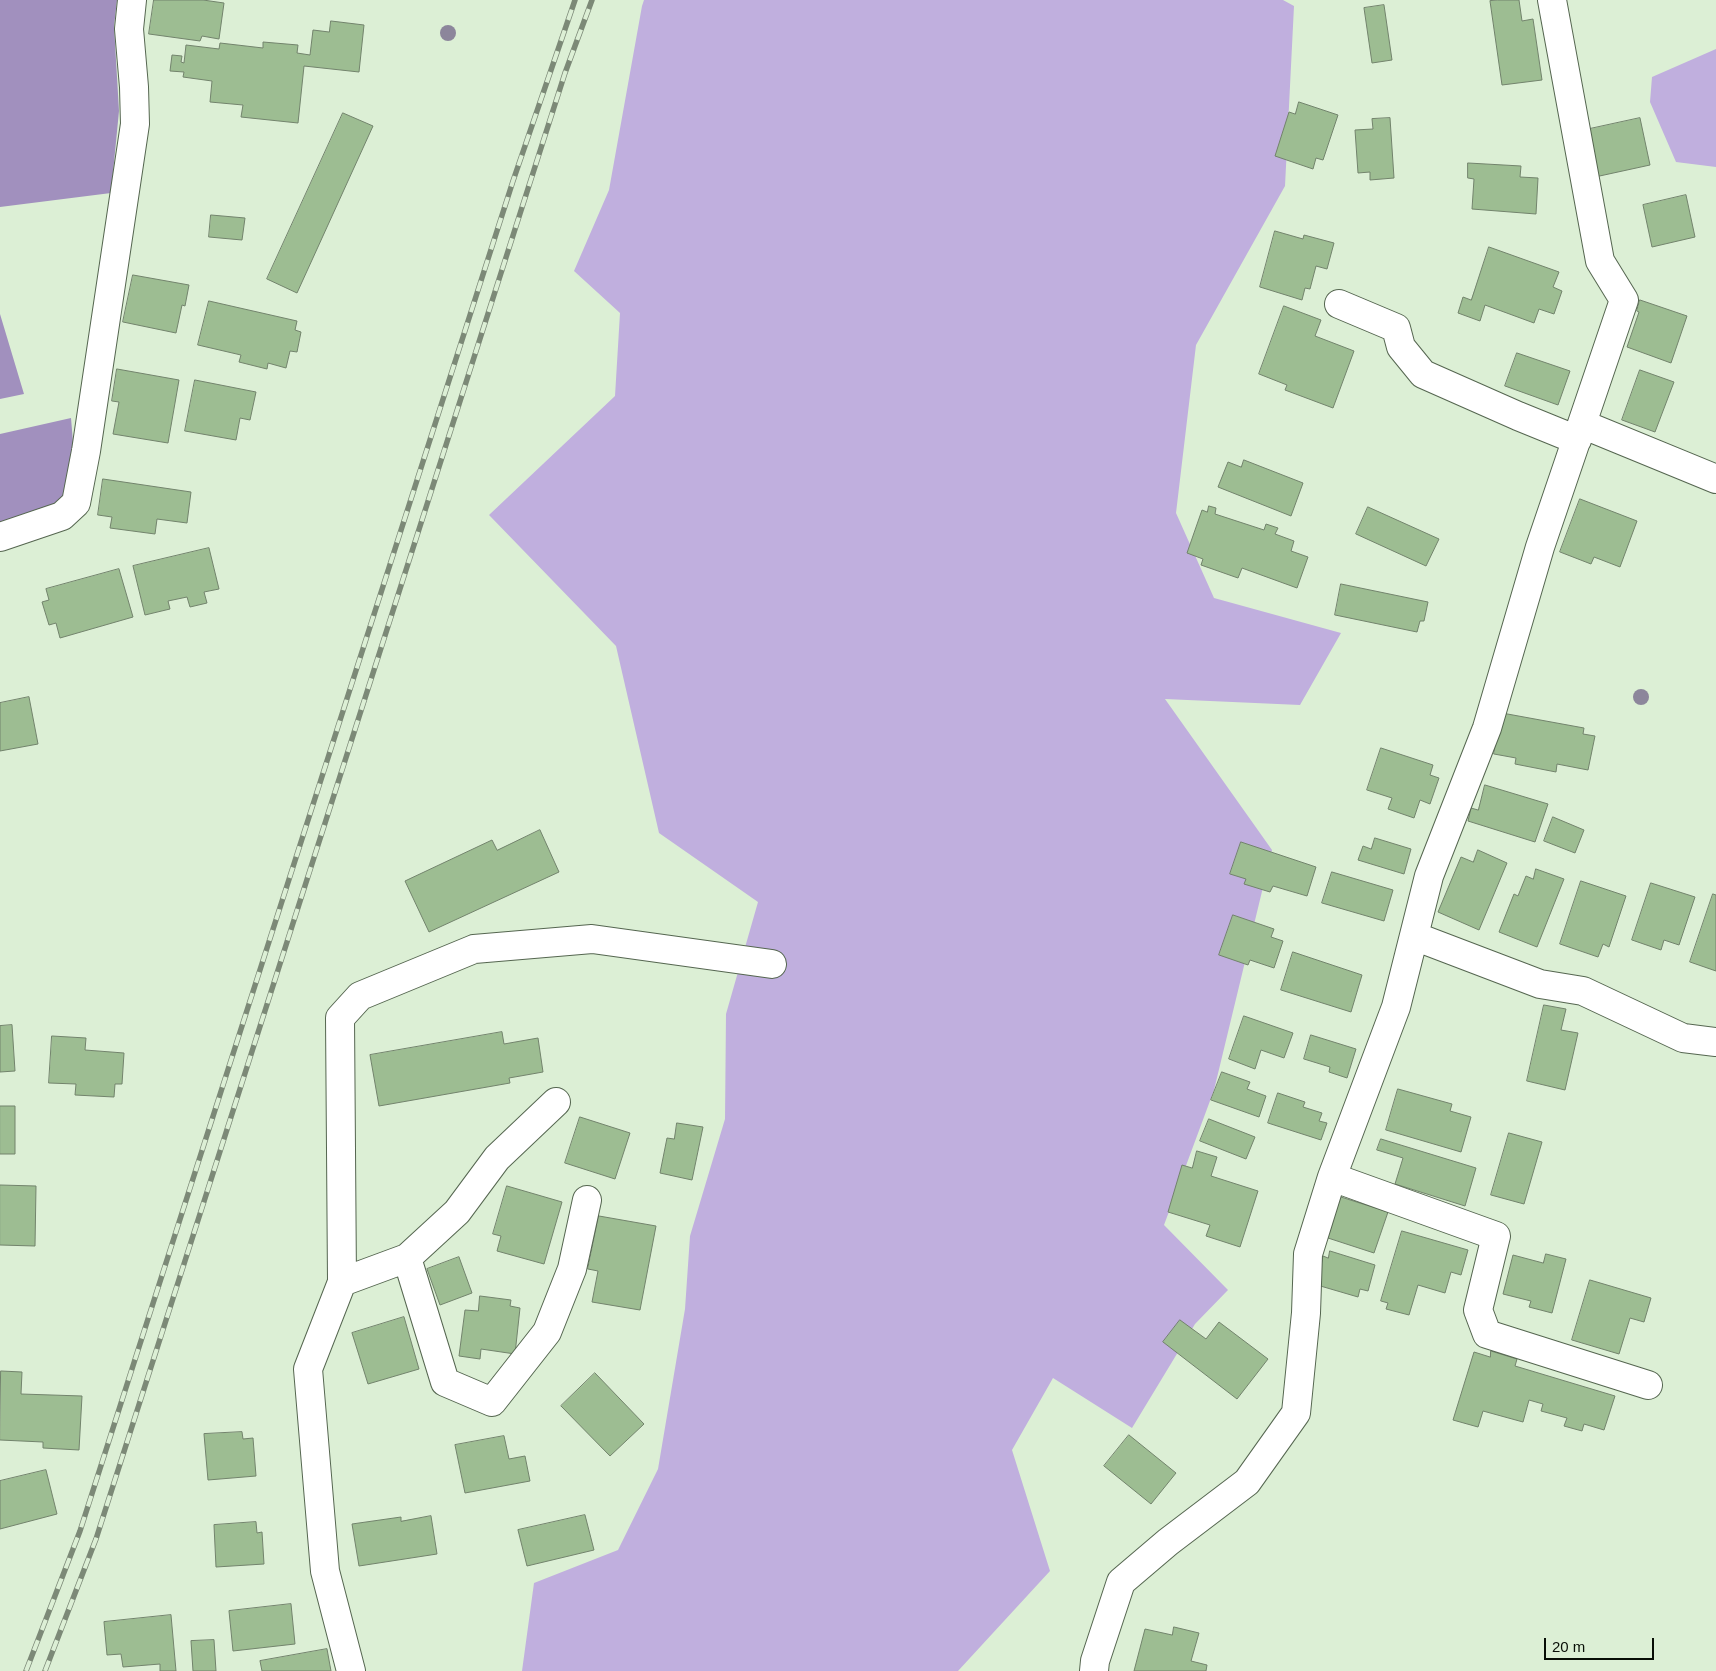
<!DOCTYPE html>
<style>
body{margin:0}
#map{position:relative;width:1716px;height:1671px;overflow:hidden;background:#dcefd5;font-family:Arial,sans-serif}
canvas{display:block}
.scale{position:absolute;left:1544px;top:1638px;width:110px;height:22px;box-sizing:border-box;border:2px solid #080e06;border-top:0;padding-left:6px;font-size:15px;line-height:18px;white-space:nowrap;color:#080e06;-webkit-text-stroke:4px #dcefd5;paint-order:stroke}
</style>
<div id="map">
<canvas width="1716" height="1671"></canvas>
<div class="scale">20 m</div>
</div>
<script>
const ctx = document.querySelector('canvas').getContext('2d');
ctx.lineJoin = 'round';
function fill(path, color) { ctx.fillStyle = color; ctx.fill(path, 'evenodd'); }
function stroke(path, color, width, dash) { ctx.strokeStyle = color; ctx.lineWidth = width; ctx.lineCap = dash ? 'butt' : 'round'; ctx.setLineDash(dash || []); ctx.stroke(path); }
fill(new Path2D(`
 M644 0H1283L1294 6 1285 186 1196 345 1176 513 1214 598 1341 633 1300 705 1165 699 1272 850 1214 1090 1164 1225 1228 1290 1195 1324 1132 1428 1053 1378 1012 1450 1050 1571 958 1671H522L534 1583 618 1550 658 1469 685 1309 690 1236 725 1119 726 1014 758 902 659 833 616 646 489 515 615 396 620 313 574 271 609 190 642 6Z
 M1716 49V167L1676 162 1650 102 1652 77Z`), '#c0afde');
fill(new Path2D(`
 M0 0H117L114 26 119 111 111 193 0 207Z
 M0 314 24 394 0 399Z
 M71 418 73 442 71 470 62 502 0 523V434Z`), '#a190be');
const building = new Path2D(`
 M154 0H203L224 3 219 39 202 36 200 41 149 34Z
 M1498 0H1519L1522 21 1533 19 1542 80 1502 85 1490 1Z
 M1384 5 1392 60 1372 63 1364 8Z
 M331 21 364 25 359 72 304 66 298 123 241 117 243 105 210 102 212 81 183 77 184 72 170 71 172 55 182 56 181 62 184 63 186 45 219 49 220 43 263 48V42L298 45 297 53 310 55 313 30 329 32Z
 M1299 102 1338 115 1323 160 1316 158 1313 169 1275 156 1289 112 1295 114Z
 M343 113 373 126 297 293 267 279Z
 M1390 118 1394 178 1370 180V172L1358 173 1355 130 1373 129 1372 119Z
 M1640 118 1650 165 1595 177 1585 130Z
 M1468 163 1521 166 1520 177 1538 178 1536 214 1472 209 1474 179 1468 178Z
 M1686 195 1695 237 1652 247 1643 205Z
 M211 215 245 218 242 240 209 237Z
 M1275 231 1303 239 1304 235 1334 243 1327 269 1316 266 1310 289 1305 288 1302 300 1260 287Z
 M1489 247 1559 272 1553 287 1562 291 1554 314 1539 309 1534 323 1485 305 1480 321 1458 313 1463 297 1471 300Z
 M133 275 189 285 185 306 182 305 176 333 123 322Z
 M1640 300 1687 316 1671 363 1627 347 1639 312 1637 311Z
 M209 301 297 321 295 330 301 332 297 352 290 351 286 368 268 363 267 369 239 362 241 355 198 345Z
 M1284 306 1321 320 1315 336 1354 351 1333 408 1285 390 1287 385 1259 374Z
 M1517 353 1570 371 1558 405 1505 386Z
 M117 369 179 380 168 443 113 434 119 402 112 401Z
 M1640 370 1674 382 1655 432 1622 420Z
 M195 380 256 392 250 420 240 418 236 440 185 431Z
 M1244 460 1303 483 1291 516 1218 487 1228 462 1241 467Z
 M103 479 191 492 187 523 157 519 155 534 110 528 112 517 98 515Z
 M1580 499 1637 521 1620 567 1594 557 1591 564 1560 552Z
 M1209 506 1216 508 1215 514 1264 530 1266 524 1278 528 1275 534 1294 541 1291 551 1308 557 1297 588 1242 568 1238 578 1201 565 1203 559 1187 553 1202 510 1207 512Z
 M1368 507 1439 539 1426 566 1356 534Z
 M209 548 219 589 204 592 207 603 190 607 187 597 168 601 170 609 145 615 133 566Z
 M119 569 133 617 60 638 56 623 49 625 42 602 49 600 46 589Z
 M1341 584 1428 602 1424 621H1420L1417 632 1335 615Z
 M29 697 38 744 0 751V703Z
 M1502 713 1584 728 1583 734 1595 736 1588 770 1557 764 1556 772 1515 764 1516 758 1494 754Z
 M1381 748 1433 765 1430 775 1439 778 1430 804 1420 800 1414 818 1388 809 1392 798 1367 790Z
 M1485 785 1548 804 1535 842 1468 821 1471 808 1478 810Z
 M1553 817 1584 830 1575 853 1544 841Z
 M540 830 559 872 429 932 405 881 492 840 497 850Z
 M1375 838 1411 849 1404 874 1358 860 1363 846 1371 849Z
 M1241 842 1316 867 1307 896 1273 886 1270 892 1244 884 1246 879 1230 874Z
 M1478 850 1507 863 1479 930 1438 912 1461 857 1473 862Z
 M1536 869 1564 879 1537 947 1499 932 1514 894 1518 896 1526 876 1533 879Z
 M1332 872 1393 890 1384 921 1322 903Z
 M1581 881 1626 896 1609 947 1603 944 1598 957 1560 944Z
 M1651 883 1695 897 1679 945 1664 940 1661 950 1632 940Z
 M1713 894 1716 895V971L1690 962Z
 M1233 915 1274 929 1271 937 1283 941 1274 968 1250 960 1248 965 1219 955Z
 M1293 952 1362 975 1351 1012 1281 990Z
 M1544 1005 1566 1009 1561 1030 1578 1033 1565 1090 1527 1081Z
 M1244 1016 1293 1033 1284 1058 1261 1050 1255 1069 1229 1059Z
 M12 1025 15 1071 0 1072V1026Z
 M502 1032 504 1044 538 1038 543 1072 509 1078 510 1083 379 1106 370 1055Z
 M1311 1035 1356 1049 1347 1078 1329 1072 1330 1067 1304 1059Z
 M52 1036 86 1038 85 1050 124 1053 122 1084H115L114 1097 75 1095 76 1084 49 1083Z
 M1222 1072 1250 1082 1247 1089 1266 1096 1259 1117 1211 1100Z
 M1398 1089 1452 1104 1450 1111 1471 1117 1461 1152 1386 1130Z
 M1278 1093 1305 1102 1303 1107 1322 1113 1319 1121 1327 1123 1321 1140 1268 1123Z
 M0 1106H15V1154H0Z
 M580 1117 630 1133 615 1179 565 1163Z
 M1209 1119 1255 1137 1246 1159 1200 1141Z
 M677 1123 703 1127 692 1180 660 1173 667 1138 674 1139Z
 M1509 1133 1542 1142 1524 1204 1491 1195Z
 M1381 1139 1476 1168 1465 1206 1395 1184 1403 1158 1377 1150Z
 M1197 1151 1217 1157 1211 1176 1258 1191 1240 1247 1206 1236 1210 1225 1168 1212 1182 1165 1192 1168Z
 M0 1185 36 1186 35 1246 0 1245Z
 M507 1186 562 1202 544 1264 497 1251 501 1236 493 1234Z
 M1341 1197 1388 1212 1374 1253 1328 1238Z
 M599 1216 656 1226 640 1310 592 1302 598 1271 588 1269Z
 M1402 1231 1468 1250 1461 1275 1451 1272 1445 1293 1418 1285 1409 1315 1386 1309 1388 1303 1381 1301Z
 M1330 1251 1375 1265 1368 1291 1360 1289 1358 1297 1317 1285 1323 1256 1328 1258Z
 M1546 1254 1566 1259 1552 1313 1529 1307 1531 1301 1503 1294 1513 1255 1543 1263Z
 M459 1257 472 1293 440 1305 427 1269Z
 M1590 1280 1651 1298 1644 1322 1630 1318 1619 1354 1572 1340Z
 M480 1296 511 1300 510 1306 520 1308 515 1354 481 1349 480 1359 459 1356 465 1310 478 1311Z
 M404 1317 419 1369 368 1384 352 1333Z
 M1180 1320 1206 1339 1219 1322 1268 1359 1237 1399 1163 1342Z
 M1491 1351 1517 1359 1515 1366 1615 1396 1604 1430 1584 1424 1582 1431 1564 1426 1567 1418 1541 1411 1543 1404 1529 1400 1523 1422 1483 1411 1478 1427 1453 1420 1474 1352 1490 1357Z
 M1 1371 22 1372 21 1394 82 1396 79 1450 43 1448V1442L0 1440Z
 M595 1373 644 1424 610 1456 561 1406Z
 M242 1432 243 1439 253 1438 256 1476 208 1480 204 1434Z
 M1129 1435 1176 1473 1151 1504 1104 1466Z
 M504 1436 509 1459 525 1456 530 1481 465 1493 455 1445Z
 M46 1470 57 1514 0 1529V1481Z
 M585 1515 594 1550 527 1566 518 1530Z
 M431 1516 437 1554 359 1566 352 1524 401 1517V1521Z
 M256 1522 257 1533 262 1532 264 1564 216 1567 214 1525Z
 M291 1604 295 1644 233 1651 229 1611Z
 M171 1615 176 1671H160V1664L123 1667 121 1654 107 1655 104 1622Z
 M1174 1627 1199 1633 1191 1661 1207 1665 1206 1671H1134L1145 1629 1172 1635Z
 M214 1640 216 1671H193L191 1641Z
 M327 1649 331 1671H262L260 1661Z`);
fill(building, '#9dbd92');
stroke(building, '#72836c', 1);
const minor = new Path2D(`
 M1339 304 1396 328 1401 347 1423 374 1518 416 1577 440
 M1582 424 1716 479
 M0 537 62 516 76 503 86 451 135 124 134 87 129 29 132 0
 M1414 936 1540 984 1583 991 1683 1038 1716 1042
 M1332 1177 1496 1236 1478 1310 1487 1334 1648 1385
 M407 1258 445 1382 492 1402 547 1332 572 1269 587 1200
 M342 1282 407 1258 457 1212 497 1158 556 1102
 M351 1671 325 1571 308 1369 342 1282 340 1018 360 996 474 949 592 939 772 964
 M1094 1671 1095 1661 1121 1582 1168 1542 1247 1482 1296 1413 1306 1313 1308 1254 1332 1177 1396 1007 1429 876 1487 728 1540 547 1624 300 1600 261 1552 0`);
stroke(minor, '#556650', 30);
stroke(minor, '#fff', 28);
const rail = new Path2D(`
 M26 1671 80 1531 513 181 575 0
 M45 1671 96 1539 565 73 592 0`);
stroke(rail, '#7c8977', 5.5);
stroke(rail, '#dcefd5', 4, [11]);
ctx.fillStyle = '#8c869b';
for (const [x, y] of [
 [448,33],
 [1641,697]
]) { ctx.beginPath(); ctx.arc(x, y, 8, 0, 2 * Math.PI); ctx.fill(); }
</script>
